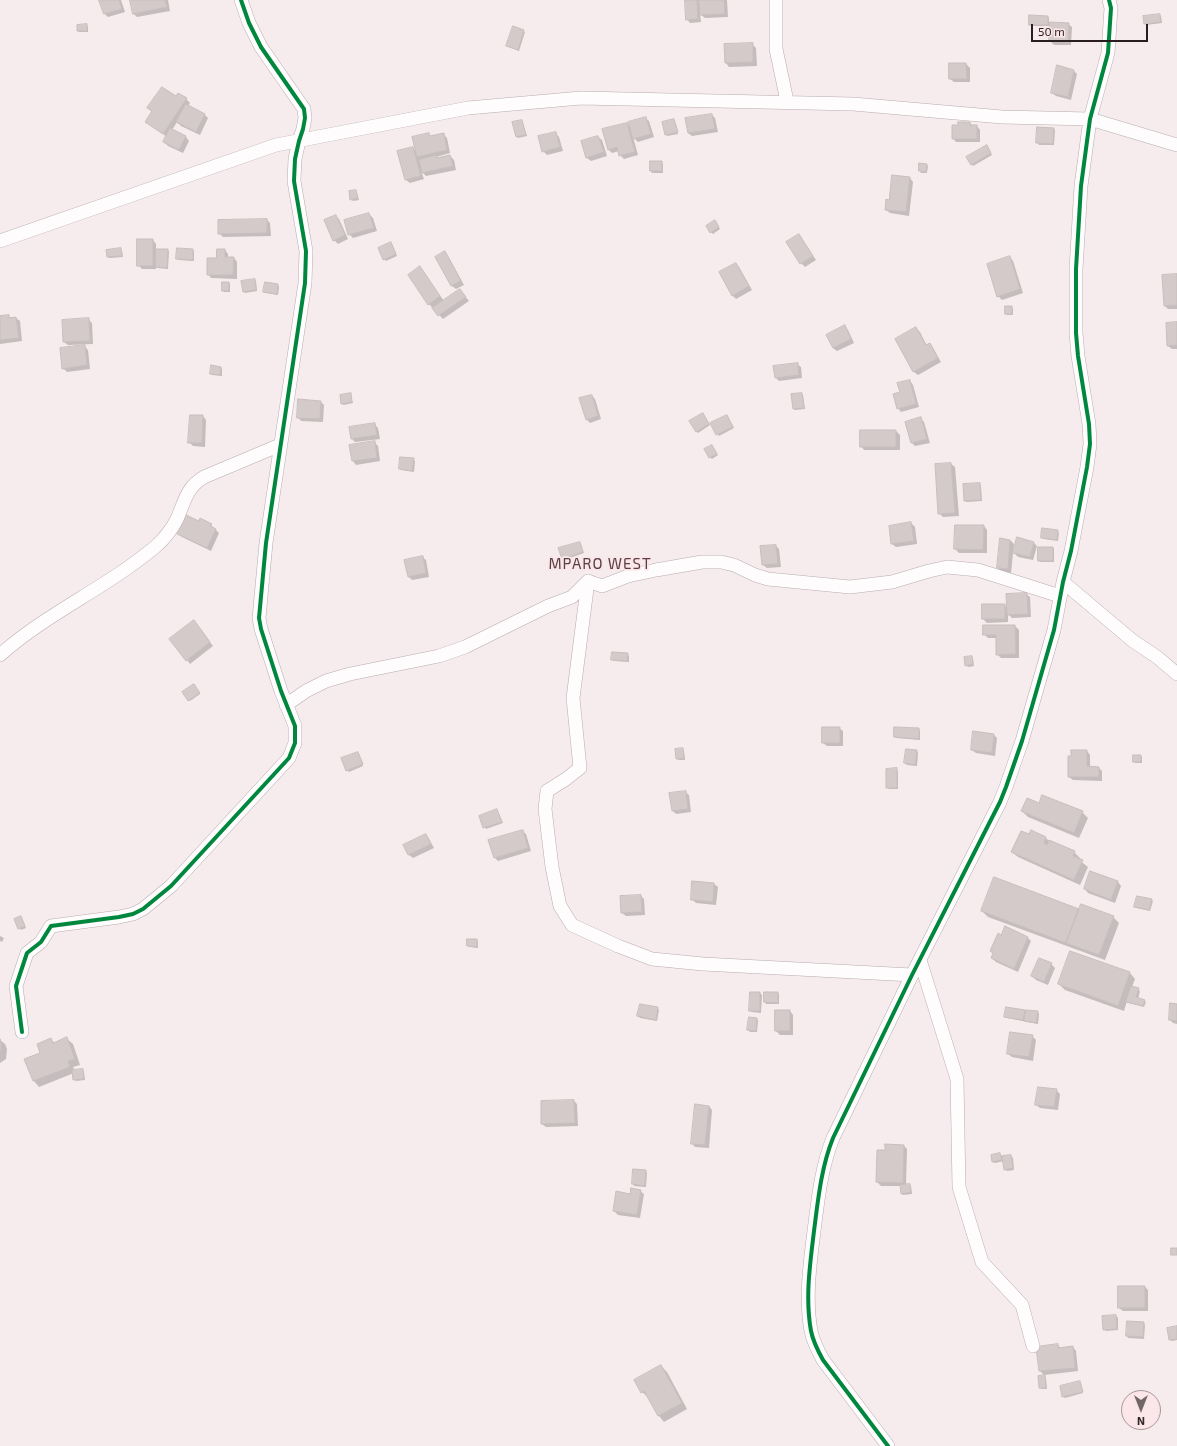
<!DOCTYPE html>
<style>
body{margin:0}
#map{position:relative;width:1177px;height:1446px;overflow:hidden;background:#f6ebed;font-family:"Exo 2",sans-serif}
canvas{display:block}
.north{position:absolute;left:1121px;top:1390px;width:40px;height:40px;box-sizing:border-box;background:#fbe6ea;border:1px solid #a79699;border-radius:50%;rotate:180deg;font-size:11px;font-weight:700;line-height:16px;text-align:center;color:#291d1f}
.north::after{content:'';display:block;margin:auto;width:14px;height:18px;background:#716567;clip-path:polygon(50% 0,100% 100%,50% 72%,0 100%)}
.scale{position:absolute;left:1031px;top:24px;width:117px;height:18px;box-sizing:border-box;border:2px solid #291d1f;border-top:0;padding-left:5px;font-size:12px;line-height:14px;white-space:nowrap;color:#291d1f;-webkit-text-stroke:3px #fbe6ea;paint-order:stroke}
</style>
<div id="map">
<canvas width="1177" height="1446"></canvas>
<div class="north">N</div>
<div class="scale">50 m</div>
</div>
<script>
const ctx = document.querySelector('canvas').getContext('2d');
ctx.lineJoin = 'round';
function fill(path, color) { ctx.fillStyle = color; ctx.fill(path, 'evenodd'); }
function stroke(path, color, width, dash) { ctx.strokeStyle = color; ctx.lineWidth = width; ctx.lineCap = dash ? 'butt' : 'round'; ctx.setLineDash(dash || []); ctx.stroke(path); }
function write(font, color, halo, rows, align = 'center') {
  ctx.font = font + ' "Exo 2",sans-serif'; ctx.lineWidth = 3.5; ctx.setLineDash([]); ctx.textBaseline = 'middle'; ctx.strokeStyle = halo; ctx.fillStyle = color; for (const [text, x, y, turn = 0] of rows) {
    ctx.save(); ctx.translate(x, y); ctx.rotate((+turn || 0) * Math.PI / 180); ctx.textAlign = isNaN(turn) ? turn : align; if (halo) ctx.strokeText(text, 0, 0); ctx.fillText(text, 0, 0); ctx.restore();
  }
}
fill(new Path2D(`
 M100 0H121L125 12 108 17 105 14Z
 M131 0H168L170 11 137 17 134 14Z
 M686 0H727L728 17 705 18 700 14 701 22 690 23 687 19Z
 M1159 15 1161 16 1162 23 1146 25 1145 23Z
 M1048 17 1049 18V23L1068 24 1072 27 1071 45H1054L1050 41 1051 26H1032L1030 24Z
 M87 25 88 27V32H79L78 31Z
 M513 27 525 32 519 51 507 46Z
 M752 44 756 48 757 66 729 67 726 63Z
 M966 64 970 68V82H954L950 79Z
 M1074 71 1077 74 1071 100 1056 96 1052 93Z
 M176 98 186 99 190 103 188 106 205 115 208 118 200 135 181 126 177 122 172 130 186 137 189 141 183 153 168 146 164 142 167 137 146 122 152 112 148 108Z
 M712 115 715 118 718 132 692 136 688 133Z
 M645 118 649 121 654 137 638 142 633 137 638 155 624 159 620 155 619 151 612 153 608 149 627 124 631 128Z
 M674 120 678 134 667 136 663 123Z
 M522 121 527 136 518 138 514 123Z
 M970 123 973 126H977L980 130V142H956L953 138Z
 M1053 129 1055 130 1054 145H1039L1038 143Z
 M555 133 559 137 563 151 547 155 543 151Z
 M429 134 431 137 443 134 447 138 450 153 436 157 438 159 450 156 454 160 456 170 426 176 421 171 424 179 410 183 406 180 412 148 417 152Z
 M598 137 602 140 607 156 591 161 587 158 582 142Z
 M988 148 992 155 973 166 971 164Z
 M651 162H661L663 164V173H652L651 171Z
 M926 165 928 166 927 173H921L920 171Z
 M910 178 913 182 909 216 890 213 886 210 890 201Z
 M356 191 359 200 353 201 351 199Z
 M369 214 373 218 377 231 353 238 349 234Z
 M335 216 339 219 348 239 338 244 334 240Z
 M267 220 270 223 271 236 223 237 219 233Z
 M716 223 720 229 713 234 711 232Z
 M799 235 816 260 805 267 801 263Z
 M153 240 156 244V250H167L169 251 168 269 158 268 156 267V269H142L138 265Z
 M392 245 397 256 386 261 384 259Z
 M120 249 122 251 123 257 110 258 108 257Z
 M193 250 194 252V261L179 260 177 259Z
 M225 250 228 254V258H234L237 262V279L211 278 208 274Z
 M444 252 448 256 464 285 456 289 452 286 436 257Z
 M1010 257 1013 261 1023 293 1002 300 998 296Z
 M736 264 739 267 752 290 736 299 732 295Z
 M420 268 444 301 460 290 469 301 443 319 429 304Z
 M1177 275V309H1168L1165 306Z
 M254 280 256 281 257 291 245 293 244 291Z
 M229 283 230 284V292H224L223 290Z
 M278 285 279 287 278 295 266 293 264 292Z
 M1012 307 1013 309V315H1007L1006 314Z
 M8 316 11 318H16L20 321 22 341 0 344V317Z
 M88 319 92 323 93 344 68 345 64 342Z
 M1177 323V349H1172L1168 346Z
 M845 327 848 330 854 343 837 351 833 348Z
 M916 329 920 332 927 346 930 344 933 348 941 362 918 375 914 372 896 340Z
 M84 346 88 350 90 369 67 372 63 368Z
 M797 364 801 367 802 378 779 381 776 378Z
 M221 367 222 369V376L212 375 211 374Z
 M910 381 913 385 919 407 901 412 898 408 901 393Z
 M350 394 353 403 344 405 342 404Z
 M802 394 803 395 805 409 795 410 794 409 792 395Z
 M592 396 595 399 601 419 590 423 586 419Z
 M321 402 324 405 323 422 301 421 298 417Z
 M704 415 710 425 698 433 696 431Z
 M203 416 206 420 205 447 193 446 189 442Z
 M727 416 734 428 719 436 712 424Z
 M921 419 924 422 930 443 915 446 912 443Z
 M374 424 378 428 380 439 355 442 352 439Z
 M896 431 900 435V450H864L861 446Z
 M374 442 378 446 380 461 356 465 353 461Z
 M713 448 718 455 712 459 710 457Z
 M413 459 415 461 414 472 402 470 400 469Z
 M951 464 955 467 959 516 943 517 939 513Z
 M979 484 981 486 982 501 967 502 965 501Z
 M199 522 211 525 219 533 211 551 182 537 178 533Z
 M911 523 915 527 917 544 896 547 892 544Z
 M984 526 987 530V553H959L955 549Z
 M1057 531 1059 533 1058 541 1044 539 1042 537Z
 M1010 540 1014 544 1011 573 1002 572 998 568Z
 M1033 542 1037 546 1033 560 1018 557 1014 553Z
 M580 543 584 553 564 560 563 558Z
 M776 546 779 549 781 567 767 568 763 565Z
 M1053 548 1054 549V562H1041L1039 561Z
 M422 557 426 560 429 577 412 580 408 576Z
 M1026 594 1030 597 1031 617 1012 618 1008 614V622L987 623 983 619 1004 605 1008 609Z
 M197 625 213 646 190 664 187 660Z
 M1015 626 1019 630V658H1001L997 654V638H988L984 634Z
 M627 654 629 656V662L614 661 612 659Z
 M972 657 973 659 974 666 968 667 966 665Z
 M195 686 200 694 190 701 189 700Z
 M839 728 843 731V746H827L823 743Z
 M919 729 920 731V740L896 738 895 737Z
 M994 735 997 738 995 756 976 753 972 750Z
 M683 749 684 751 685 760H679L677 759Z
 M917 751 918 753 917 766 907 765 905 763Z
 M1087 751 1090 755V767L1099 768 1102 771V781L1073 780 1069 777Z
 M359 754 363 766 349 772 347 770Z
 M1140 756 1142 757V763H1135L1134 761Z
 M896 769 898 771V789H889L887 787Z
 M685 792 689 795 691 812 676 814 672 810Z
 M1040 804 1082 812 1088 818 1079 838 1028 817 1022 811Z
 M497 810 503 823 486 829 480 816Z
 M522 831 526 834 531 851 498 861 494 857Z
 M1031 832 1046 838 1050 842 1074 852 1080 858 1079 860 1088 867 1080 885 1018 857 1012 852 1029 836Z
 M425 835 429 839 434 848 413 858 409 855 404 845Z
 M995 879 1079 910 1113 917 1119 923 1105 960 988 917 982 911Z
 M693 882 714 884 718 887 716 905 696 903 692 899Z
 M1118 882 1121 886 1115 903 1088 893 1085 889Z
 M641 896 644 899 645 915 626 916 622 913Z
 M1151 900 1153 901 1150 911 1137 908 1135 907Z
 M21 917 26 928 21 930 15 920Z
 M0 936 4 938 2 942 0 941Z
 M1002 936 1028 938 1031 941 1018 972 996 962 992 958Z
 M477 940 478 942V948L470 947 468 946Z
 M1051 964 1055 968 1048 985 1036 980 1032 976Z
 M1130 973 1135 979 1132 987 1140 991 1138 999 1146 1002 1144 1007 1129 1003 1127 1001 1124 1011 1065 990 1059 984Z
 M751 993H760L762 995 761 1013 752 1012 750 1011Z
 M778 993 779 995V1004H766L765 1002Z
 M1177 1005V1024L1173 1023 1170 1020Z
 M657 1008 659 1010 657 1021 640 1018 638 1016Z
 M1007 1008 1038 1012 1039 1014 1038 1024 1007 1018 1005 1017Z
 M776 1011H790L793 1015V1035H780L776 1031Z
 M757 1019 758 1021 757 1032H750L748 1030Z
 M1032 1036 1036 1040 1033 1061 1012 1057 1008 1054Z
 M67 1039 73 1044 80 1065 73 1067 75 1071 82 1070 84 1072 85 1080 76 1081 74 1079V1073L39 1087 34 1081 42 1054 51 1040 55 1043Z
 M0 1040 5 1044 7 1049 6 1059 0 1063Z
 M1056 1090 1060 1094 1058 1110 1040 1108 1036 1105Z
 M574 1101 577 1104 578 1126 546 1127 542 1124Z
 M709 1106 712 1110 709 1148 695 1147 692 1143Z
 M904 1146 907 1149 906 1185H910L911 1186 912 1194 903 1195 902 1193 901 1186H881L877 1182 886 1151Z
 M1000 1154 1002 1157 1011 1156 1013 1158 1014 1170 1007 1171 1005 1169 1004 1161 995 1163 993 1162 992 1155Z
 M634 1170 646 1171 647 1173 646 1187 634 1186 633 1184Z
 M640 1191 644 1194 640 1218 618 1215 614 1211 631 1195Z
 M1145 1287 1148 1290V1311H1123L1119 1308Z
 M1116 1316 1118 1318V1330L1106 1331 1104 1329Z
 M1143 1323 1145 1325 1144 1339 1128 1338 1127 1336Z
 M1177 1327V1340L1172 1341 1170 1340Z
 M1058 1345 1061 1349 1073 1347 1076 1351 1078 1371 1044 1375 1040 1371 1038 1347Z
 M661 1366 667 1372 687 1409 664 1422 659 1416 649 1398 642 1392 636 1380Z
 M1044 1376 1046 1378 1047 1389H1042L1040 1388Z
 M1080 1382 1083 1393 1065 1398 1063 1396Z`), '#0003');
const building = new Path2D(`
 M99 0H119L122 9 104 14Z
 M130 0H165L167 7 133 14Z
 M685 0H697L698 19 686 20Z
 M699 0H724L725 14 700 15Z
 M1160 14 1161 22 1144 24 1143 16Z
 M1029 15 1048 16V25H1029Z
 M1050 22 1069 23 1068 42 1049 41Z
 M87 24V31H77V25Z
 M513 26 524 30 518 50 506 46Z
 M753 43V62L725 63 724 44Z
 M949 63H966L967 79H949Z
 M1057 65 1074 70 1068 97 1051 93Z
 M162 87 176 96 178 93 187 98 163 134 145 122 152 111 147 108Z
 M186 104 205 114 196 132 176 122Z
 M712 114 715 129 688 133 685 118Z
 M646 117 651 134 633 139 628 122Z
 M674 119 678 132 665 135 662 122Z
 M522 120 526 135 516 137 512 122Z
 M958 122H970V125H977V139H952V125H958Z
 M627 123 635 152 619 156 617 147 608 150 602 129Z
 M1037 127 1054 128 1053 144 1036 143Z
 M170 128 186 136 179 150 163 142Z
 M556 132 560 147 542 152 538 136Z
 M429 133 430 136 444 133 447 150 417 157 412 137Z
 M598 136 604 152 586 158 581 141Z
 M987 145 991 153 971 165 966 157Z
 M413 147 421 176 405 180 397 151Z
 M436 155 437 158 450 155 453 166 422 173 419 160Z
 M650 161H662V171H650Z
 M919 163 927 164 926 172 919 171Z
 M892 175 910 177 906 212 885 210 886 199 889 200Z
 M356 190 358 198 350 200 349 191Z
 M369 213 374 228 348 235 344 220Z
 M336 215 345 235 333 241 324 220Z
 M267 219V233L218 234V220Z
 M715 220 719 227 710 233 706 226Z
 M799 234 813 256 800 264 786 242Z
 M137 239H153V266H137Z
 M391 242 396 254 383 260 378 248Z
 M121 248 122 256 107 257 106 250Z
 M177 248 193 249V260L176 259Z
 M156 249H168L167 268 156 267Z
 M217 249H225V257H234L233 275H207V258H216Z
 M445 251 461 281 451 286 435 257Z
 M1010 256 1020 289 997 297 987 264Z
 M736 263 749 286 732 296 719 272Z
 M420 266 440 296 428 305 408 275Z
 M1177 274V305L1164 306 1162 275Z
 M255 279 256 290 243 292 241 281Z
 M222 282H229V291H222Z
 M265 282 278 284 277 294 263 292Z
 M460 289 466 297 438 316 432 308Z
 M1005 306H1012V314H1005Z
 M9 315V318L16 317 19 338 0 340V316Z
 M89 318 90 341 63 342 62 320Z
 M1177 322V345L1167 346 1166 323Z
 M845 325 851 339 833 348 826 335Z
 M916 327 926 345 930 343 938 358 913 372 895 339Z
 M85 345 87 365 62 369 60 348Z
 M798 363 799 375 775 378 773 366Z
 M211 365 221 367 220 375 210 374Z
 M910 380 916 404 897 409 893 394 900 392 897 383Z
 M351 393 352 402 341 404 340 395Z
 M802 393 804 408 793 409 791 394Z
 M592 395 598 416 586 420 579 398Z
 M298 399 321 401 320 419 297 418Z
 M703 413 709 424 696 432 689 421Z
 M190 415H203L202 443H188Z
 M727 415 733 427 716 435 710 423Z
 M921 417 927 439 911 443 905 422Z
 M375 423 377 435 351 439 349 427Z
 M860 430H896V447H860Z
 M375 441 377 458 352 461 349 445Z
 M712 445 717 454 709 458 704 449Z
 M400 457 414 458 412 471 399 469Z
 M951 463 955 513 938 514 935 464Z
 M980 483 981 500 964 501 963 484Z
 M186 515 199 521 200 518 212 524 210 526 216 529 207 548 177 534Z
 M911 522 914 541 891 544 889 526Z
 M955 525H984L983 550 954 549Z
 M1042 528 1058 530 1057 540 1041 538Z
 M1017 537 1034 542 1030 557 1013 553Z
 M1000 538 1010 540 1008 569 997 568Z
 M580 542 583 552 562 559 558 548Z
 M776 545 778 564 762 565 760 546Z
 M1038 547H1053V561H1038Z
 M423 556 426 573 408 577 404 560Z
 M1027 593 1028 614 1007 615 1006 594Z
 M982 604H1005V619H982Z
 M194 620 210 642 186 661 169 639Z
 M983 625H1015L1016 654 996 655V635H983Z
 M612 652 628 653 627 661 611 660Z
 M972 656 973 664 965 666 964 657Z
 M194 684 200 693 188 701 182 692Z
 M822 727H840V743H822Z
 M894 727 919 728V739L894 737Z
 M973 731 994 734 992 753 971 750Z
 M683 748 684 758 676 759 675 749Z
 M906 749 917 750 915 765 904 763Z
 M1071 750H1087V766L1099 767V777H1068V756H1071Z
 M358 752 363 764 346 771 341 758Z
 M1133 755H1141V762H1133Z
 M897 768V788H886V769Z
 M686 791 688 809 672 811 669 793Z
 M1042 795 1083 811 1074 833 1021 811 1027 798 1039 803Z
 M497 809 502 822 483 828 479 816Z
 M523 830 528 848 494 858 488 840Z
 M1031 830 1046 837 1044 843 1047 845 1049 840 1075 851 1073 856 1083 860 1074 880 1011 852 1021 831 1029 834Z
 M426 834 431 844 408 855 403 845Z
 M1090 871 1118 881 1111 900 1084 889Z
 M994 877 1079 909 1066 943 981 911Z
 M692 881 714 883 713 902 691 900Z
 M641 895 642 912 621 913 620 896Z
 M1137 896 1152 899 1149 910 1134 907Z
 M1081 904 1114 916 1099 955 1066 943Z
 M21 916 25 926 18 929 14 919Z
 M1005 926 1028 937 1014 969 991 958 993 953 990 951 998 933 1001 935Z
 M467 939H477V947L467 946Z
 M1070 951 1130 972 1118 1006 1058 984Z
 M1039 958 1052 963 1044 982 1031 976Z
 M1131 986 1139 988 1136 997 1145 1000 1143 1006 1126 1002Z
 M750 992H760V1011H749Z
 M764 992H778V1003L764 1002Z
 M1170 1003 1177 1004V1021L1169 1020Z
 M640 1004 658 1007 656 1020 637 1016Z
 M1006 1007 1025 1010 1023 1020 1004 1017Z
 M775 1010H790V1031H775Z
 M1026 1010 1038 1011 1036 1023 1024 1021Z
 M749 1017 757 1018 756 1031 747 1030Z
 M1010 1032 1033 1035 1029 1057 1007 1054Z
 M67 1037 75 1059 68 1061 70 1067 33 1081 24 1059 40 1053 37 1044 51 1038 53 1043Z
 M0 1039 2 1045 0 1054Z
 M83 1069 84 1079 73 1080 72 1070Z
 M1038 1087 1057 1089 1054 1107 1035 1105Z
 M574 1100 575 1123 541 1124V1101Z
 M695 1104 709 1106 705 1145 691 1144Z
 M885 1144 904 1145 903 1183 876 1182 877 1150H885Z
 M1000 1153 1002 1160 992 1162 991 1155Z
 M1011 1155 1013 1168 1004 1170 1002 1156Z
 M633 1169 646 1170 645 1186 632 1184Z
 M910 1184 911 1192 901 1194 900 1185Z
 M631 1188 641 1190 637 1215 613 1211 616 1191 630 1194Z
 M1171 1248H1177V1255H1171Z
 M1118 1286H1145V1308H1118Z
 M1116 1315 1117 1329 1103 1330 1102 1316Z
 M1127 1321 1144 1322 1143 1337 1126 1336Z
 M1177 1326V1339L1169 1340 1167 1328Z
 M1058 1344V1348L1073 1346 1075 1368 1039 1371 1036 1347Z
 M661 1365 682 1403 658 1416 644 1391 641 1393 634 1380Z
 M1045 1375 1046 1388H1039L1038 1376Z
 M1080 1381 1083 1392 1062 1397 1060 1386Z`);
fill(building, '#d5caca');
stroke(building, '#c9bebe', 1);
const street = new Path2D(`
 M776 0V49L787 101
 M0 241 276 145 468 108 581 98 853 104 1002 117 1090 119 1177 145
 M588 581 573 698 580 768 566 779 547 791 545 809 552 867 560 906 572 925 618 946 652 959 703 964 912 975
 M1063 582 1133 641 1157 657 1177 674
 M0 655C47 613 106 588 155 547 163 540 172 529 177 519 185 501 186 488 204 477L280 445
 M286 705 306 691 326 681 350 674 439 656 465 647 548 606 572 597 588 581 602 586 628 576 656 570 702 562H721L734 565 755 575 768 579 850 587 892 582 929 571 947 567 978 570 1060 596
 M920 960 957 1079 959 1187 982 1262 1022 1305 1033 1346
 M22 1032 16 986 27 953 41 942 51 926 119 917 133 914 143 909 171 886 289 758 295 743V726L281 691 261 629 259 618 266 543 305 283 306 251 294 181 295 159 299 141 303 129 305 118 304 109 261 47 249 23 241 0
 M888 1446 823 1360C818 1351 813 1341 811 1331 805 1298 810 1264 814 1231 818 1200 821 1168 833 1138L912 975 1000 802 1006 787 1022 741 1054 630 1063 582 1071 551 1087 467 1090 444 1089 424 1078 356 1076 333V269L1081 186 1090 119 1108 53 1111 8 1109 0`);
stroke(street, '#b8adaf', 14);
stroke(street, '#fefcfc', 13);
stroke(new Path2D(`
 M22 1032 16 986 27 953 41 942 51 926 119 917 133 914 143 909 171 886 289 758 295 743V726L281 691 261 629 259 618 266 543 305 283 306 251 294 181 295 159 299 141 303 129 305 118 304 109 261 47 249 23 241 0
 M888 1446 823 1360C818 1351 813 1341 811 1331 805 1298 810 1264 814 1231 818 1200 821 1168 833 1138L912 975 1000 802 1006 787 1022 741 1054 630 1063 582 1071 551 1087 467 1090 444 1089 424 1078 356 1076 333V269L1081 186 1090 119 1108 53 1111 8 1109 0`), '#00873e', 4);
ctx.letterSpacing = '1px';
write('15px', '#5a3f44', '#fbe6ea', [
 ["MPARO WEST",600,564]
]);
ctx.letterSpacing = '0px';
</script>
